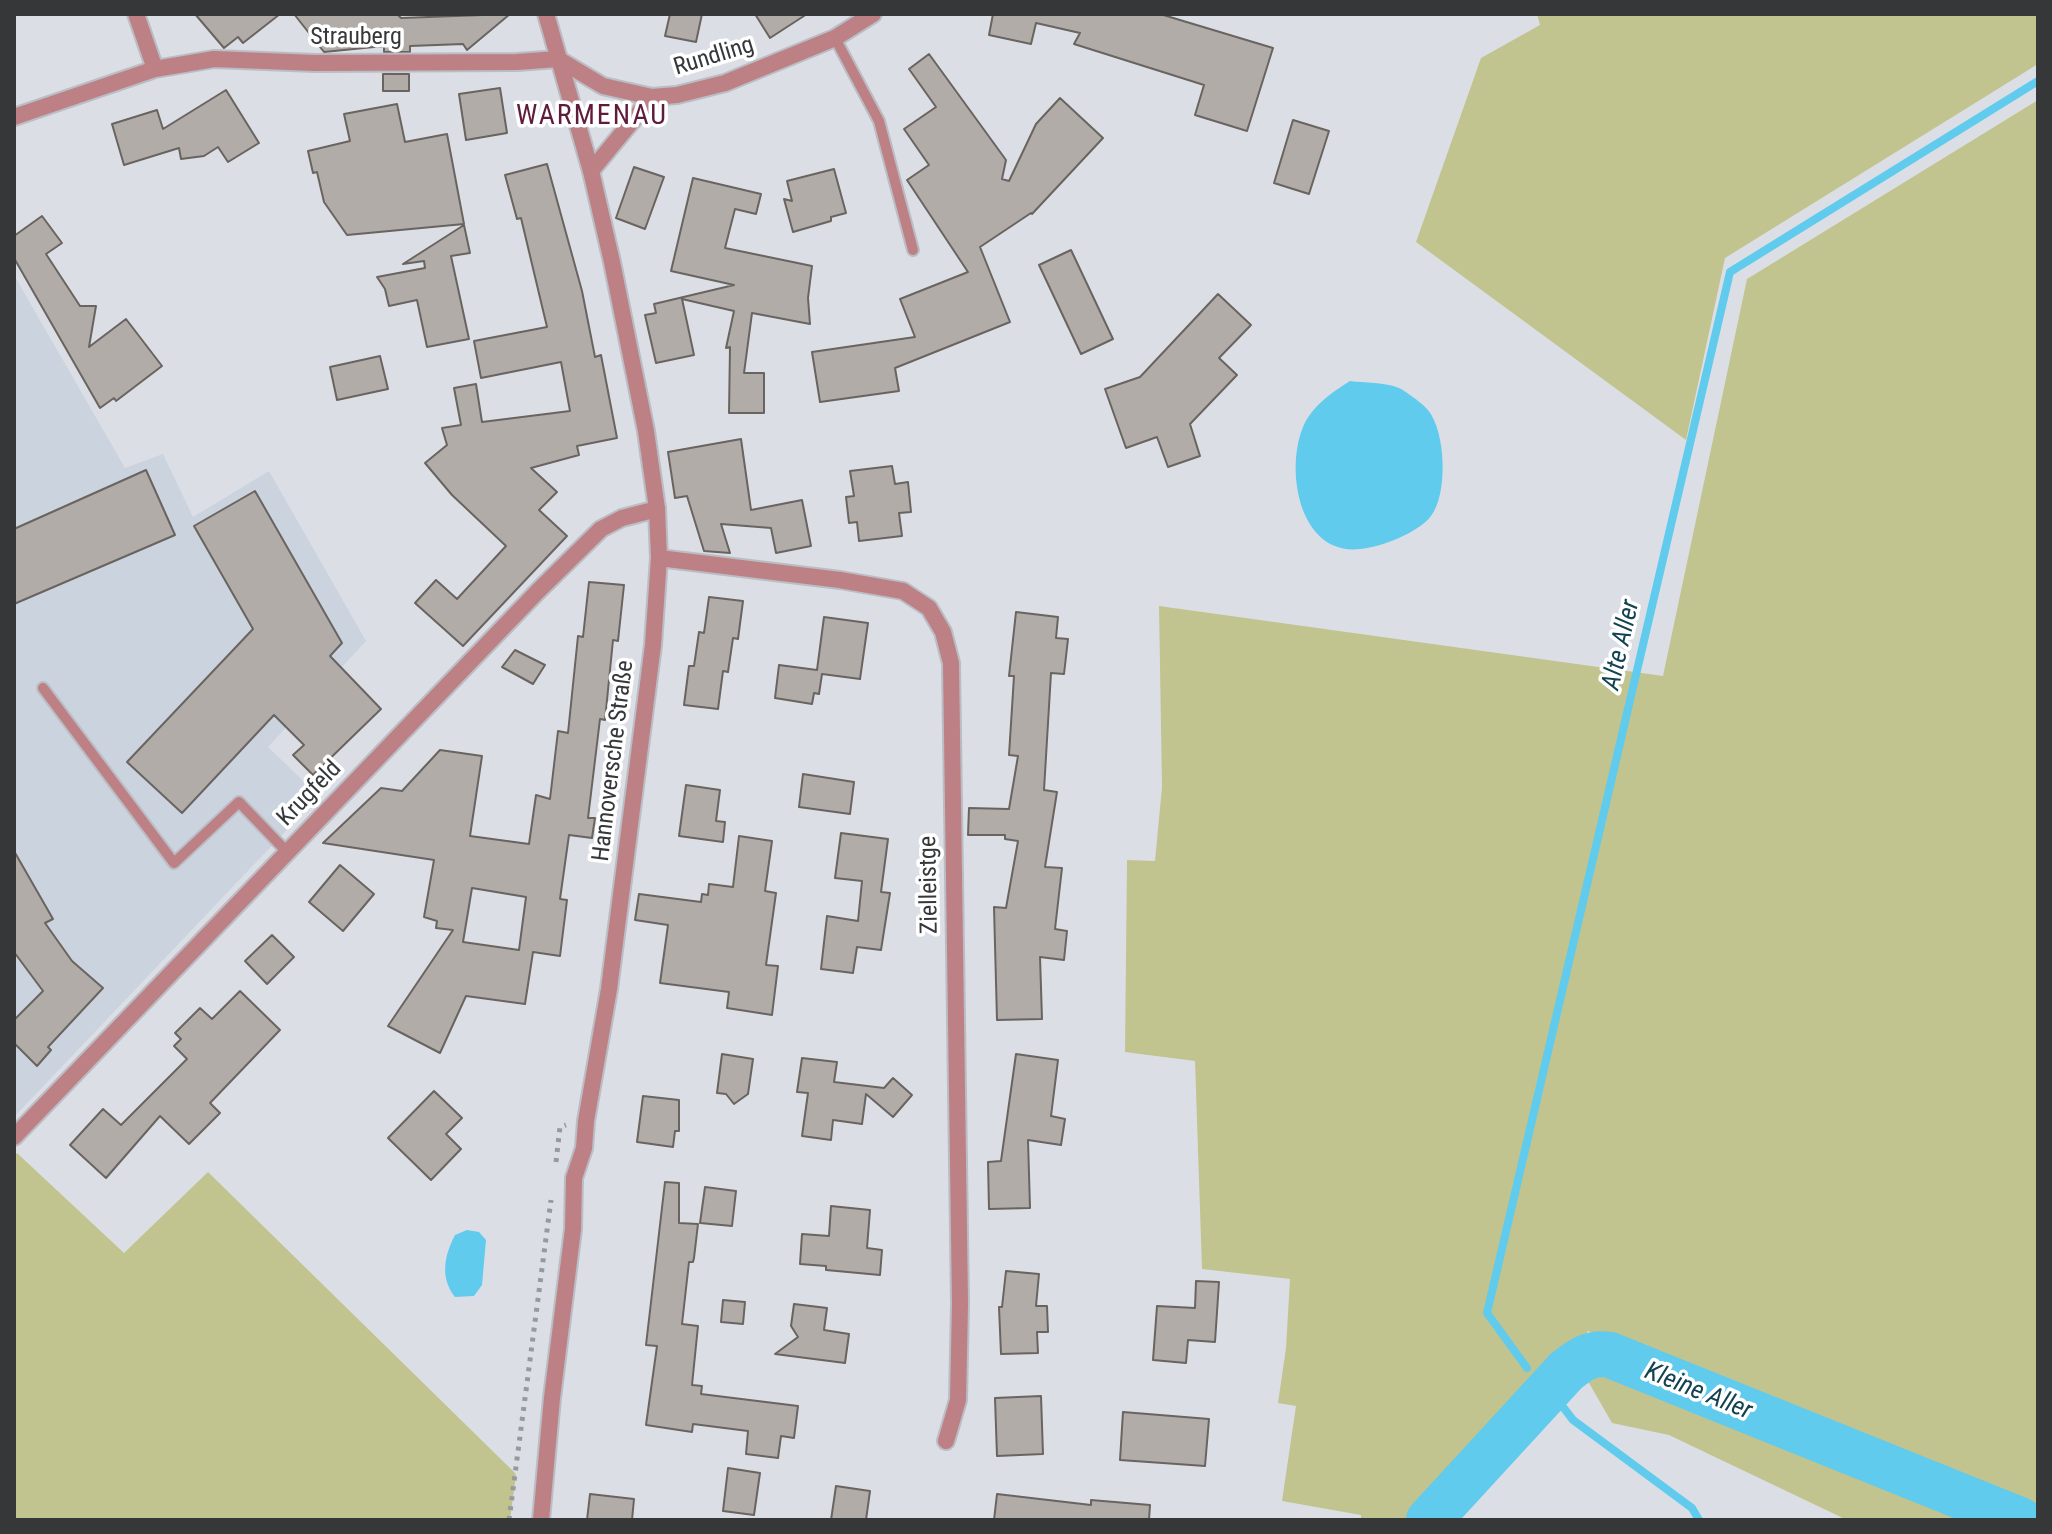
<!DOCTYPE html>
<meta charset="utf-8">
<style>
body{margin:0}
#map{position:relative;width:2052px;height:1534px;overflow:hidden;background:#dbdfe5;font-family:"Roboto Condensed",sans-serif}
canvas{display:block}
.frame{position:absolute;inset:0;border:16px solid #353739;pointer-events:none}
</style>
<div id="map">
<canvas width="2052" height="1534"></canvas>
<div class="frame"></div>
</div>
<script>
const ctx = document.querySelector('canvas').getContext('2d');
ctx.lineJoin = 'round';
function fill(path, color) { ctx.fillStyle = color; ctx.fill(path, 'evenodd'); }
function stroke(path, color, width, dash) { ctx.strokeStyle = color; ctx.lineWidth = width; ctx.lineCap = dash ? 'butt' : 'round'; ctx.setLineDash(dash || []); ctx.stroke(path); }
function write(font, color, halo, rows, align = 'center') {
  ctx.font = font + ' "Roboto Condensed",sans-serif'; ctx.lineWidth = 7; ctx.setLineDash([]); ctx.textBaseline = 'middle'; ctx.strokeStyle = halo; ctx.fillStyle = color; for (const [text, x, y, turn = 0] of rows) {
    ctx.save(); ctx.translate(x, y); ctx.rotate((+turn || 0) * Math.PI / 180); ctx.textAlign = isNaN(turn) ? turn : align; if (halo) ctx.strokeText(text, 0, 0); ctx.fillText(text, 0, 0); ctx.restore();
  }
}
fill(new Path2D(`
 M14 275 125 468 163 454 193 517 269 471 366 641 268 747 319 796 14 1117Z`), '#cad3de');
fill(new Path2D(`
 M1537 14H2038V64L1725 258 1686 440 1416 242 1481 58 1540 25Z
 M2038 100V1507L1588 1331 1555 1386 1406 1520H1361V1515L1282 1501 1296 1406 1278 1403 1286 1348 1290 1279 1202 1269 1195 1061 1125 1052 1127 860 1155 861 1162 787 1159 606 1663 676 1747 279Z
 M17 1153 124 1253 208 1172 514 1472 516 1475 510 1520H14V1157Z
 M1577 1362 1979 1520H1847L1669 1435 1612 1423Z`), '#c1c48f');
fill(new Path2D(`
 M1350 381C1365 383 1385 382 1399 388 1407 392 1423 404 1428 410 1446 432 1448 494 1431 516 1418 533 1381 547 1360 549 1299 556 1285 470 1303 427 1312 406 1331 393 1350 381Z
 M467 1230 479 1232 486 1240 482 1285 474 1296 455 1297C440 1278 444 1256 455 1235Z`), '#60cbed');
stroke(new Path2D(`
 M1527 1368 1487 1313 1730 272 2038 81
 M1550 1390 1573 1420 1692 1508 1699 1520`), '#60cbed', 8);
stroke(new Path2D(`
 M1429 1520 1566 1371C1581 1359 1591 1352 1610 1355L2020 1520`), '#60cbed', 46);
const building = new Path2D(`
 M195 14H280L243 43 238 37 224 48Z
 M294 14H397L401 18 510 14 467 50 463 44 410 46V52H384V46L324 52Z
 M670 14H702L696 42 665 36Z
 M755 14H807L770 38Z
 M993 14H1160L1273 48 1247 131 1195 115 1204 85 1074 44 1080 33 1036 23 1031 44 989 35Z
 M929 54 1006 160 1002 179 1009 181 1036 124 1060 98 1103 138 1032 214 1031 213 980 247 1010 322 895 368 899 391 820 402 812 352 915 337 900 299 968 272 907 180 929 165 904 129 936 107 909 69Z
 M383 74H409V91H383Z
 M500 88 507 133 466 140 459 94Z
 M226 90 259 143 228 162 218 147 204 156 181 159 179 148 124 165 112 124 157 110 163 129Z
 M397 104 405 142 447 134 464 224 347 235 324 202 317 172 313 173 308 151 350 141 344 114Z
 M1293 120 1329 131 1309 194 1274 183Z
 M547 164 582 291 595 357 601 355 617 438 577 446 579 455 531 468 557 492 539 510 567 536 463 646 415 603 436 580 457 599 506 546 452 495 425 463 447 445 442 428 461 425 454 388 476 384 482 422 570 411 561 362 481 378 474 341 547 327 521 218 517 219 505 175Z
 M634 167 664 177 645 229 616 218Z
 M834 169 846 213 831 217V221L793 232 784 199 792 201 787 181Z
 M693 178 761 194 756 214 735 209 725 248 812 266 808 298 810 324 752 313 744 373H764V413H729L730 347 726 348 734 311 682 299 694 355 656 363 645 315 656 313 654 304 734 285 671 271Z
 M42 216 62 243 46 254 80 306H96L89 347 126 319 162 366 116 401 114 398 100 408 14 258V236Z
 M464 225 470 253 451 256 469 339 427 347 417 300 389 306 385 289 377 277 425 268 424 261 403 264Z
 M1071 250 1113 339 1081 354 1039 265Z
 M1218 294 1251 325 1219 358 1237 375 1190 424 1200 456 1168 467 1157 437 1126 448 1105 389 1140 377Z
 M380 356 388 389 337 400 330 367Z
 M741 439 751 510 802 500 811 546 776 553 771 528 721 524 730 553 704 551 687 496 675 498 668 452Z
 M892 466 895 484 908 482 911 512 899 513 902 536 859 541 857 522 849 523 846 497 854 496 850 471Z
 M146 470 175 535 14 604V529Z
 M255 491 342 643 330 656 381 709 313 775 293 755 304 745 274 715 182 813 127 762 253 629 194 526Z
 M589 582 624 585 618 641 613 640 605 720 600 719 588 818H595L592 838 569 835 560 899 567 900 560 956 533 952 525 1004 466 996 440 1053 388 1026 453 930 436 928 437 921 424 917 434 860 323 843 381 788 402 791 440 750 482 756 470 836 529 844 536 795 550 799 558 731 568 733 578 636 583 637ZM472 888 526 897 519 950 463 942Z
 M709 597 743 601 738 639 733 638 728 672 723 671 718 709 684 705 689 666H694L699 632 704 633Z
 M1016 612 1058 617 1056 638 1068 639 1064 674 1051 673 1044 790 1057 792 1045 867 1062 868 1055 929 1067 931 1064 960 1040 957 1042 1019 997 1020 994 907 1006 908 1018 841 1005 839V835H968L969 808 1009 809 1018 756 1009 755 1014 676H1009Z
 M824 617 868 623 860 679 822 674 819 694 814 693 812 704 775 698 779 665 817 670Z
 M515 650 545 665 533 684 502 667Z
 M803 774 854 782 850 814 799 807Z
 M686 785 720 790 716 821 725 822 723 842 679 836Z
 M841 833 888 839 881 892 890 893 881 950 857 947 853 973 821 969 827 916 858 921 862 881 835 878Z
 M739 836 772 841 765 891 776 893 766 965 778 966 772 1015 727 1008 729 992 660 983 668 925 635 920 639 894 701 902 702 894 708 895 709 884 733 887Z
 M14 851 53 919 45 923 72 961 103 988 48 1047 51 1050 37 1066 14 1043V1020L43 991 14 952Z
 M340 865 374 894 343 931 309 902Z
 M272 935 294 957 267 984 245 961Z
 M240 991 280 1030 210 1103 220 1113 189 1144 160 1116 106 1178 70 1145 103 1109 121 1125 187 1059 174 1046 181 1039 175 1033 200 1008 212 1019Z
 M722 1054 753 1059 748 1094 734 1104 726 1094 717 1093Z
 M1016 1054 1058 1060 1051 1116 1065 1119 1061 1145 1028 1140 1030 1208 989 1209 988 1162 1001 1161Z
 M802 1058 837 1062 834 1082 884 1088 893 1078 912 1095 893 1117 866 1094 862 1124 833 1120 831 1140 802 1136 808 1093 797 1092Z
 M434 1091 462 1118 446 1134 461 1149 431 1180 388 1138Z
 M643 1096 679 1100V1131H675L673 1147 637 1142Z
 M665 1182 679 1183V1223L698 1224 694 1258 693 1262H689L682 1324 698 1326 692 1385 702 1386 701 1394 798 1406 794 1438 781 1436 778 1458 746 1454 748 1431 693 1424 692 1432 646 1425 657 1346 646 1345Z
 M705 1187 736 1191 732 1226 700 1223Z
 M831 1206 870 1210 867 1248 882 1250 880 1275 826 1270V1266L800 1264 802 1234 829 1236Z
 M1006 1271 1039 1274 1036 1306H1047L1048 1332H1037L1038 1353 1001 1354 999 1307H1002Z
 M1196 1281 1219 1282 1215 1342 1188 1340 1186 1363 1153 1360 1157 1306 1195 1308Z
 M723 1300 745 1302 743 1324 721 1322Z
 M794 1304 827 1308 824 1330 849 1334 845 1363 775 1354 798 1337 791 1326Z
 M1041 1396 1043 1454 997 1456 995 1398Z
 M1123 1412 1209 1419 1205 1466 1120 1460Z
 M728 1468 760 1473 754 1515 723 1511Z
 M836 1486 870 1491 866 1520H831Z
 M590 1494 634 1499 632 1520H587Z
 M997 1494 1091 1505V1500L1150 1505 1149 1520H994Z`);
fill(building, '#b1aca7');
stroke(building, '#69645f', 2);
const service = new Path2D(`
 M835 38 879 121 913 250
 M43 688 174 863 239 802 287 852`);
const minor = new Path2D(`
 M136 14 155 69
 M14 117 155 69 214 59 315 63 517 62 558 59 603 86 652 97 677 95 725 83 835 38 873 14
 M591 171 652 97
 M659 558 840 580 903 591 929 608 943 632 951 663 960 1304 958 1400 946 1441
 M14 1137 538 591 601 529 622 518 657 509`);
const tertiary = new Path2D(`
 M541 1520 552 1398 573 1229 574 1178 584 1148 586 1121 609 989 653 645 659 558 657 509 646 431 612 262 591 171 546 14`);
stroke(service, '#babdc3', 14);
stroke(minor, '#babdc3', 20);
stroke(tertiary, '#babdc3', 20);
stroke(new Path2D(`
 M556 1162 560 1127 566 1125
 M509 1520 551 1200`), '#969a9e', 5, [4, 6]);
stroke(service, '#bd8085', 10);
stroke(minor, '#bd8085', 16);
stroke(tertiary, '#bd8085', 16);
write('24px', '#353739', '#fff', [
 ["Strauberg",356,38],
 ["Rundling",714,57,-17],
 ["Hannoversche Straße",614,761,-83],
 ["Krugfeld",310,794,-46],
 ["Zielleistge",930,885,-91]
]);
write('italic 26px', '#134351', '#fff', [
 ["Alte Aller",1622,645,-77],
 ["Kleine Aller",1698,1392,22]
]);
ctx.letterSpacing = '2px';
write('28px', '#5e1c3a', '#fff', [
 ["WARMENAU",592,117]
]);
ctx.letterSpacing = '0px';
</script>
